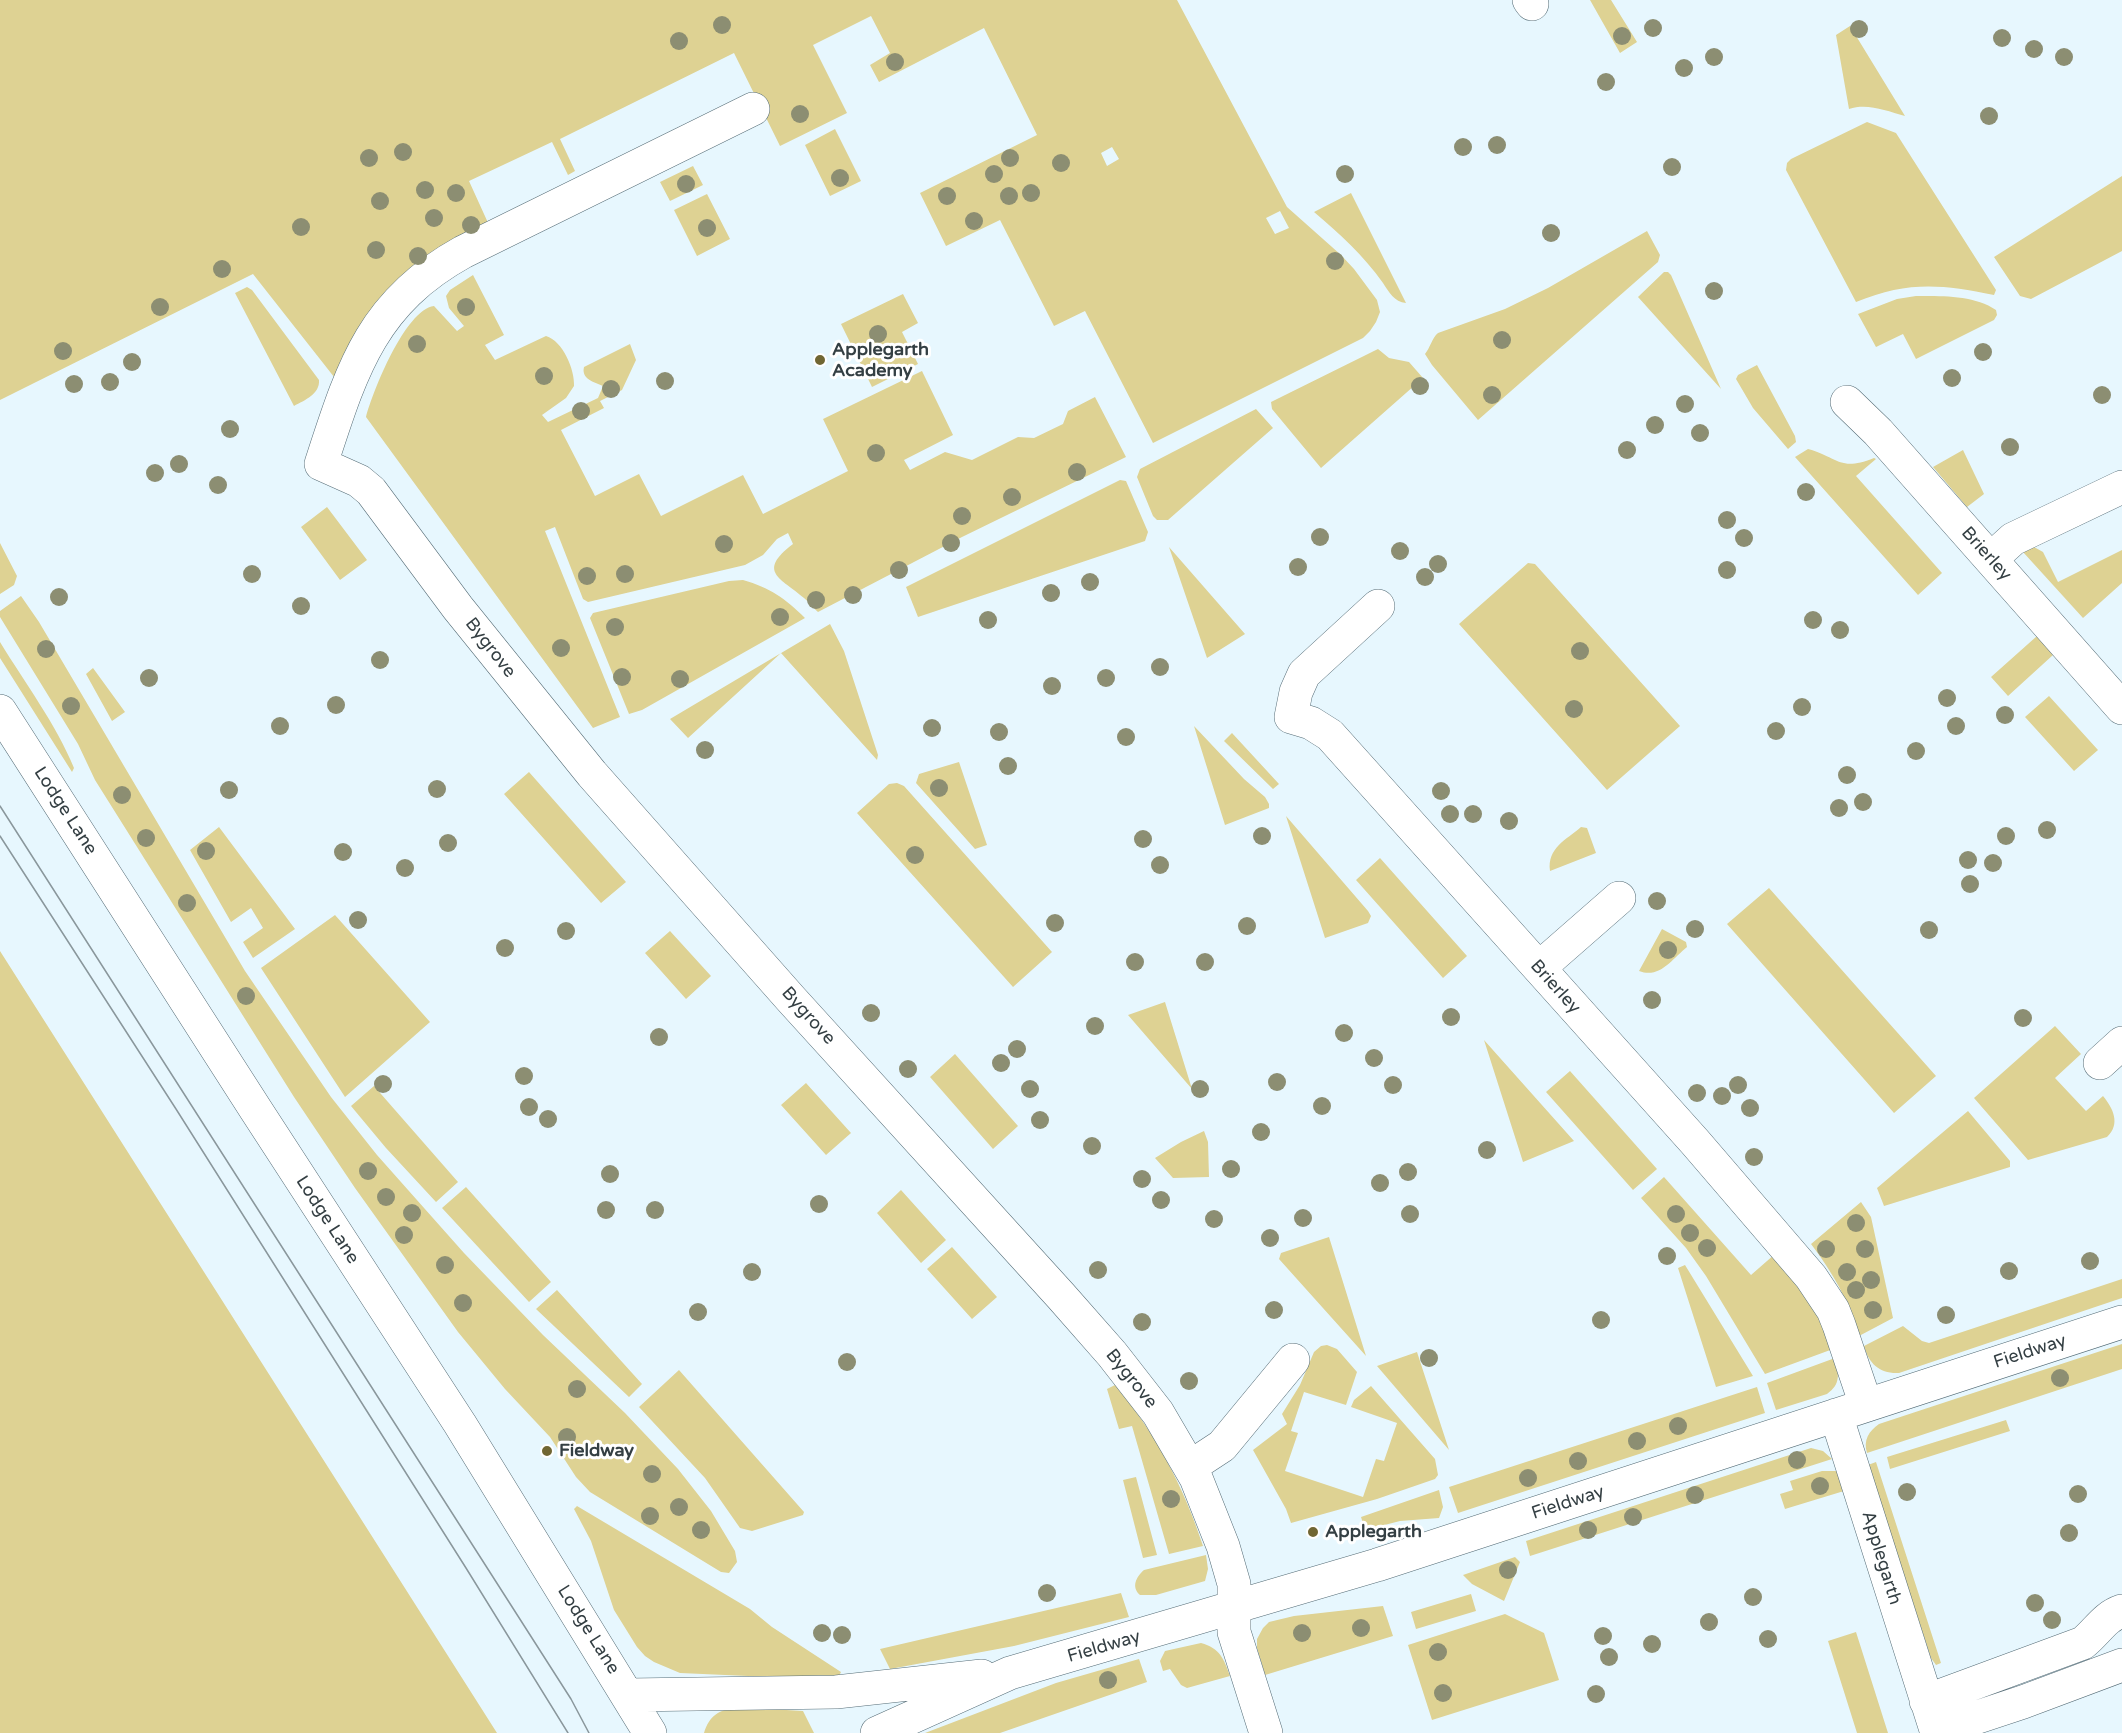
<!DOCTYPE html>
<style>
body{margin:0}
canvas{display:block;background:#e7f7fe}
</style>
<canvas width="2122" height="1733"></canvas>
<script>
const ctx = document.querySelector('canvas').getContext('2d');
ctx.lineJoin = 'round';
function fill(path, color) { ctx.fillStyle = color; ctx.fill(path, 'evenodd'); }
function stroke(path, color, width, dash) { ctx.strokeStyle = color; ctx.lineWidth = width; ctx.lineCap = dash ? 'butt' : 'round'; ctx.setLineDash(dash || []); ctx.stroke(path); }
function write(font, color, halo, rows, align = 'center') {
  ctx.font = font + ' "Varela Round",sans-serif'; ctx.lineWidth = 6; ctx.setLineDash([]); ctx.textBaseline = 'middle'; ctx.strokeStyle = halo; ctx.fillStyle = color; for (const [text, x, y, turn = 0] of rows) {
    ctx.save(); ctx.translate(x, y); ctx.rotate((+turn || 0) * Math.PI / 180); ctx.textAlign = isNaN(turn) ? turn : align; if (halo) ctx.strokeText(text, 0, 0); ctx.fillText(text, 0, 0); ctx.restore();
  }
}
fill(new Path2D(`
 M0 0H1177L1287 207 1341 255 1354 269 1377 300 1380 312 1376 322 1370 331 1363 338 1153 443 1085 311 1054 326 1000 220 946 246 920 193 1037 135 984 28 879 82 870 65 890 53 871 16 813 45 847 113 780 146 734 53 560 139 575 171 568 175 552 142 469 181 489 225 338 382 253 274 0 400ZM1112 147 1119 159 1107 166 1101 153ZM1280 211 1289 228 1275 234 1266 218Z
 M1590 0H1611L1637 42 1620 53Z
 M1850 26 1905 116C1886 111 1868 103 1849 109L1836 35Z
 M1867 122 1896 133 1996 290 1994 295C1941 284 1907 281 1856 302L1786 170 1787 163 1791 159Z
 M835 129 861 181 830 196 805 145Z
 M693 166 703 185 670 201 660 182Z
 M2122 176V251L2031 299 2020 296 1994 257Z
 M1351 193 1406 303C1394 302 1389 292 1383 283 1363 255 1340 234 1314 212Z
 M707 194 730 239 697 256 674 210Z
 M1647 231 1660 255 1658 262 1478 420 1432 365 1425 354C1430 348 1432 338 1438 333L1505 309 1548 288Z
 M1664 272H1668L1671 275 1721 389 1638 297Z
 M473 275 504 335 485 345 495 360 546 336C563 341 575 370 574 386L566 398 542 415 548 422 598 398 603 386C594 382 581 379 584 367L630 344 636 360 622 390 600 401 604 408 561 430 595 496 639 474 661 516 743 475 763 514 848 471 823 419 922 371 953 435 904 460 910 470 945 452 972 460 1018 437 1034 438 1063 424 1068 411 1095 397 1126 457 962 537 818 612C813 608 809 602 804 598 781 578 756 572 793 544L788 533 777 539 763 555 745 565 588 602 583 599 555 527 545 531 620 717 593 728 366 417C373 391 405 310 434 306L457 331 464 326 449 308 446 296 450 290Z
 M247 287 252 290 319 380C320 394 305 400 294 406L235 293Z
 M903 294 918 323 902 332 918 364 872 387 841 324Z
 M1916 296C1942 296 1974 295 1996 310L1997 315 1994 320 1916 359 1903 334 1876 347 1858 314 1897 299Z
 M1378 349 1389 358 1409 362 1423 378 1321 468 1272 409 1271 402Z
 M1757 365 1795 436 1796 442 1788 449 1753 408 1736 379 1738 375Z
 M1256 409 1273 428 1168 520H1157L1153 516 1137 477 1140 469Z
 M1808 449C1838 457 1839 472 1874 458L1876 459 1856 476 1942 573 1918 595 1795 457Z
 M1963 450 1984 494 1967 507 1933 467Z
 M1120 480 1126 481 1148 532 1145 541 918 617 906 587Z
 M327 507 367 560 340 580 301 527Z
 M0 543 17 576 14 585 0 594Z
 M1169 547 1245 634 1207 658Z
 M2034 547 2043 552 2058 582 2122 550V583L2083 618 2023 552Z
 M1528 563 1535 564 1680 726 1607 790 1459 624Z
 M743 580C770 588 785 598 805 618L642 710 629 714 590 618 593 613 729 581Z
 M21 596 39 622 245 971 331 1097 377 1155 464 1253 543 1335 625 1413 678 1469 711 1511 735 1551 737 1562 729 1573 721 1572 590 1492 576 1477 550 1437 505 1389 458 1332 355 1188 294 1097 95 780 78 744 0 617V611Z
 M830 624 844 651 878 755 877 760 781 653 688 738 670 719Z
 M2037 636 2053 655 2008 696 1991 677Z
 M0 642C25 683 56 724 74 768L72 772 0 658Z
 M93 668 125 712 112 721 86 674Z
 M2049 696 2098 750 2074 771 2025 717Z
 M1194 726 1244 779 1265 797 1269 804V808L1225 825Z
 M1232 733 1279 784 1273 789 1224 741Z
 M959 762 987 845 975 849 916 783 919 774Z
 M529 772 626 882 601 903 504 794Z
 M897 783 904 786 1052 952 1013 987 857 813 889 784Z
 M1286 816 1368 911 1371 916 1368 923 1325 938Z
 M219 827 295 929 253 958 243 942 263 928 251 908 231 922 190 850Z
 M1581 827 1587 828 1596 853 1550 871C1547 848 1566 840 1581 827Z
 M1380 858 1467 956 1443 978 1356 880Z
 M1769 888 1936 1076 1894 1113 1727 924Z
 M335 915 430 1022 345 1097 261 968Z
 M1662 929 1686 942 1687 947C1672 959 1660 979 1639 971Z
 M670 931 711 976 686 999 645 953Z
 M0 951 497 1733H0Z
 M1165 1002 1192 1089 1128 1015Z
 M2055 1026 2081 1054 2055 1078 2086 1111 2103 1096C2113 1108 2121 1124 2107 1137L2028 1160 1974 1098Z
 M1484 1040 1574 1141 1523 1162Z
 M955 1054 1018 1126 993 1149 930 1077Z
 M1570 1071 1657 1169 1633 1190 1546 1092Z
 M806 1083 851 1133 826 1155 781 1105Z
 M374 1086 458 1182 436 1202 386 1148 351 1106Z
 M1968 1111 2010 1161V1167L1884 1206 1877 1188Z
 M1204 1131 1208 1142 1209 1177 1173 1178 1155 1158 1181 1142Z
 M1664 1177 1751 1275 1775 1254 1814 1306 1833 1349 1765 1374 1706 1276 1686 1248 1641 1198Z
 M466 1187 551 1282 529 1302 442 1208Z
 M901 1190 946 1240 921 1263 877 1213Z
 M1861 1202 1871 1217 1893 1318 1859 1336C1849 1301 1833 1273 1811 1244Z
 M1329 1237 1366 1356 1279 1259 1281 1253Z
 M952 1247 997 1297 972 1319 927 1269Z
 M1685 1265 1753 1376 1716 1387 1678 1268Z
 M2122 1279V1298L1899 1373C1880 1374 1869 1364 1864 1346L1903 1326 1922 1341 1929 1343Z
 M557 1290 642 1384 629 1397 536 1309Z
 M2122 1344V1369L1867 1453C1863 1440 1869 1431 1879 1424Z
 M1327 1345 1337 1349 1357 1372 1346 1405 1304 1392 1291 1431 1298 1433 1285 1471 1363 1497 1376 1459 1384 1461 1397 1423 1351 1407 1354 1400 1371 1386 1435 1459 1438 1475 1435 1479 1377 1499 1291 1523 1286 1509 1253 1450 1287 1424 1282 1414 1300 1385 1314 1352 1321 1346Z
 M1417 1352 1449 1450 1377 1366Z
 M1835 1358C1839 1374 1841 1384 1827 1394L1776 1410 1767 1383Z
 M679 1370 804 1512 803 1515 752 1531 740 1528 705 1478 639 1407Z
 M1115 1385C1155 1432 1184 1487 1203 1546L1169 1554 1132 1426 1119 1429 1107 1389Z
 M1757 1387 1765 1413 1458 1513 1449 1487Z
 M2006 1420 2010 1431 1890 1469 1887 1457Z
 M1811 1448 1823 1451 1832 1459 1530 1556 1526 1541Z
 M1876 1462 1941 1663 1936 1665 1931 1658 1868 1465Z
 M1822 1471H1837L1844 1491 1785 1509 1780 1494 1793 1490 1790 1481Z
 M1136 1477 1157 1555 1143 1558 1123 1480Z
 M1439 1490 1443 1507 1439 1518 1400 1521 1365 1530 1361 1517Z
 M577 1506 750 1609 772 1627 841 1672 839 1676 793 1678 680 1673 654 1662 645 1656 637 1647 614 1610 591 1541 574 1509Z
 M1206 1555 1208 1569 1205 1581 1156 1595H1140C1131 1587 1136 1577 1144 1570Z
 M1515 1557 1520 1562 1504 1601 1472 1584 1463 1575Z
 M1121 1593 1129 1617 1014 1646 890 1669 880 1649Z
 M1471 1594 1476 1611 1416 1629 1411 1612Z
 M1383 1606 1393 1636 1265 1675 1257 1648V1639L1263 1628 1269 1622 1294 1616Z
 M1505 1614 1544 1633 1559 1680 1432 1720 1408 1645Z
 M1856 1632 1888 1733H1857L1828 1641Z
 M1201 1643C1220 1648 1224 1659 1230 1676L1187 1688 1181 1685 1170 1669 1163 1671 1160 1661 1165 1651Z
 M1139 1659 1147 1682 1000 1733H925L1056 1683Z
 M736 1707 803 1711 814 1733H704C709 1716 719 1710 736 1707Z`), '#ded293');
const minor = new Path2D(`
 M1529 0 1532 4
 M753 109 463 252C371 303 352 369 321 464L359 481 371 491 458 608 592 774 791 999 1061 1296 1112 1354 1158 1413 1196 1478 1223 1546 1234 1584V1632L1266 1733
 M1847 402 1878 432 2122 708
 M1991 559 2013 539 2122 487
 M1378 606 1304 674 1296 692 1291 717 1311 723 1330 735 1695 1142 1811 1277 1833 1310 1839 1325 1866 1405
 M0 711 256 1110 460 1424 650 1733
 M1539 968 1619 898
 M2100 1063 2122 1043
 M1836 1415 1937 1733
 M1190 1467 1222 1446 1293 1360
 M628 1695 836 1692 982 1676
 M1926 1701 2083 1643C2097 1632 2104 1617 2122 1611
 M1936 1731 2023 1702 2122 1665
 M877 1733 1010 1673 1377 1565 2122 1322`);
stroke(minor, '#566d77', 34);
stroke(minor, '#fff', 33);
stroke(new Path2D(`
 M0 806 571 1699 589 1733
 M0 836 176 1109 466 1568 568 1733`), '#8a979c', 1.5);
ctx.fillStyle = '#8c8e72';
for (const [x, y] of [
 [722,25],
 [1653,28],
 [1859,29],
 [1622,36],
 [2002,38],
 [679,41],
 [2034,49],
 [1714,57],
 [2064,57],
 [895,62],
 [1684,68],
 [1606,82],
 [800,114],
 [1989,116],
 [1497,145],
 [1463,147],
 [403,152],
 [369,158],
 [1010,158],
 [1061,163],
 [1672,167],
 [994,174],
 [1345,174],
 [840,178],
 [686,184],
 [425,190],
 [456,193],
 [1031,193],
 [947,196],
 [1009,196],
 [380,201],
 [434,218],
 [974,221],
 [471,225],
 [301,227],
 [707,228],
 [1551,233],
 [376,250],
 [418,256],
 [1335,261],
 [222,269],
 [1714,291],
 [160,307],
 [466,307],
 [878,334],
 [1502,340],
 [417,344],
 [63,351],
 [1983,352],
 [132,362],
 [544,376],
 [1952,378],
 [665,381],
 [110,382],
 [74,384],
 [1420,386],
 [611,389],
 [1492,395],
 [2102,395],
 [1685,404],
 [581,411],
 [1655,425],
 [230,429],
 [1700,433],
 [2010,447],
 [1627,450],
 [876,453],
 [179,464],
 [1077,472],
 [155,473],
 [218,485],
 [1806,492],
 [1012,497],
 [962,516],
 [1727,520],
 [1320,537],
 [1744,538],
 [951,543],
 [724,544],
 [1400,551],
 [1438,564],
 [1298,567],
 [899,570],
 [1727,570],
 [252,574],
 [625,574],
 [587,576],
 [1425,577],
 [1090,582],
 [1051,593],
 [853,595],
 [59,597],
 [816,600],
 [301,606],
 [780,617],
 [988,620],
 [1813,620],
 [615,627],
 [1840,630],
 [561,648],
 [46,649],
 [1580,651],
 [380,660],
 [1160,667],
 [622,677],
 [149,678],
 [1106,678],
 [680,679],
 [1052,686],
 [1947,698],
 [336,705],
 [71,706],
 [1802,707],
 [1574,709],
 [2005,715],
 [280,726],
 [1956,726],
 [932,728],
 [1776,731],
 [999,732],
 [1126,737],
 [705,750],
 [1916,751],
 [1008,766],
 [1847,775],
 [939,788],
 [437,789],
 [229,790],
 [1441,791],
 [122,795],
 [1863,802],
 [1839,808],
 [1450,814],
 [1473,814],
 [1509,821],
 [2047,830],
 [1262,836],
 [2006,836],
 [146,838],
 [1143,839],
 [448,843],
 [206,851],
 [343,852],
 [915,855],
 [1968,860],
 [1993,863],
 [1160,865],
 [405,868],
 [1970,884],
 [1657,901],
 [187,903],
 [358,920],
 [1055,923],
 [1247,926],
 [1695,929],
 [1929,930],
 [566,931],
 [505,948],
 [1668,950],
 [1135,962],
 [1205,962],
 [246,996],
 [1652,1000],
 [871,1013],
 [1451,1017],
 [2023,1018],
 [1095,1026],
 [1344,1033],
 [659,1037],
 [1017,1049],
 [1374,1058],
 [1001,1063],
 [908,1069],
 [524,1076],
 [1277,1082],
 [383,1084],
 [1393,1085],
 [1738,1085],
 [1030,1089],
 [1200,1089],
 [1697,1093],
 [1722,1096],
 [1322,1106],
 [529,1107],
 [1750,1108],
 [548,1119],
 [1040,1120],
 [1261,1132],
 [1092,1146],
 [1487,1150],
 [1754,1157],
 [1231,1169],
 [368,1171],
 [1408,1172],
 [610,1174],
 [1142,1179],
 [1380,1183],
 [386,1197],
 [1161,1200],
 [819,1204],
 [606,1210],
 [655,1210],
 [412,1213],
 [1410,1214],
 [1676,1214],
 [1303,1218],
 [1214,1219],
 [1856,1223],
 [1690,1233],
 [404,1235],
 [1270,1238],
 [1707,1248],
 [1826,1249],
 [1865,1249],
 [1667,1256],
 [2090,1261],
 [445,1265],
 [1098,1270],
 [2009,1271],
 [752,1272],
 [1847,1272],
 [1871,1280],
 [1856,1290],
 [463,1303],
 [1274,1310],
 [1873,1310],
 [698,1312],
 [1946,1315],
 [1601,1320],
 [1142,1322],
 [1429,1358],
 [847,1362],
 [2060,1378],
 [1189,1381],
 [577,1389],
 [1678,1426],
 [567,1437],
 [1637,1441],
 [1797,1460],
 [1578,1461],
 [652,1474],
 [1528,1478],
 [1820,1486],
 [1907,1492],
 [2078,1494],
 [1695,1495],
 [1171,1499],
 [679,1507],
 [650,1516],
 [1633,1517],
 [701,1530],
 [1588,1530],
 [2069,1533],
 [1508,1570],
 [1047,1593],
 [1753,1597],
 [2035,1603],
 [2052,1620],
 [1709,1622],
 [1361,1628],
 [822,1633],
 [1302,1633],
 [842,1635],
 [1603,1636],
 [1768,1639],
 [1652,1644],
 [1438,1652],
 [1609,1657],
 [1108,1680],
 [1443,1693],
 [1596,1694]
]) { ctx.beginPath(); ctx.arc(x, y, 9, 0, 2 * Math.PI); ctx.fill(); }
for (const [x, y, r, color] of [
 [820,360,6,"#706633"],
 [547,1451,6,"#706633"],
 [1313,1532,6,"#706633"]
]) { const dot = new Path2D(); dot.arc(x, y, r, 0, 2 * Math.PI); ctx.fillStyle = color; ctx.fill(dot); stroke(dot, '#fff', 2); }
write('bold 18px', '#343f43', '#fff', [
 ["Applegarth",832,350],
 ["Academy",832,371],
 ["Fieldway",559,1451],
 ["Applegarth",1325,1532]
], 'left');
write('18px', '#343f43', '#fff', [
 ["Brierley",1986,554,48],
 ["Bygrove",490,648,52],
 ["Lodge Lane",65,811,57],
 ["Brierley",1555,987,48],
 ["Bygrove",808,1016,48],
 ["Lodge Lane",327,1220,57],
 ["Fieldway",2030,1352,-18],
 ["Bygrove",1131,1379,51],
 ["Fieldway",1568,1503,-18],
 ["Applegarth",1881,1558,73],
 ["Lodge Lane",588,1630,58],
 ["Fieldway",1104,1647,-16]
]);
</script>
